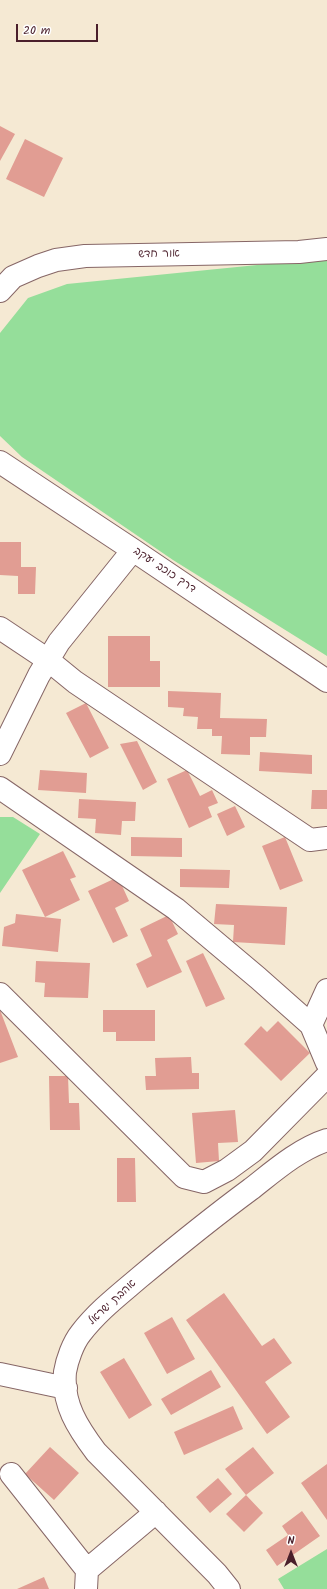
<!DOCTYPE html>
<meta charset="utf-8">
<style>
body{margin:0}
#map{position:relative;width:327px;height:1589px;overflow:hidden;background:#f5e9d3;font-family:Kalam,sans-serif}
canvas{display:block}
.north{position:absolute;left:271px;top:1533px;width:40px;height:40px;-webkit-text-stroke:3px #fff;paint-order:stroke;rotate:0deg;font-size:11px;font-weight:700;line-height:16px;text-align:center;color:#4a1f2b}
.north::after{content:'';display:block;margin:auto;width:14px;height:18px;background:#4a1f2b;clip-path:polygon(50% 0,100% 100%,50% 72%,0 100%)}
.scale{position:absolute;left:16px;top:24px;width:82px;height:18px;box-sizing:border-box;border:2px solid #4a1f2b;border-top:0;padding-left:5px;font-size:12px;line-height:14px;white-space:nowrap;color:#4a1f2b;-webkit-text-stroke:3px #fff;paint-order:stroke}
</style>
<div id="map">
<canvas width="327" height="1589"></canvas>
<div class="north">N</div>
<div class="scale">20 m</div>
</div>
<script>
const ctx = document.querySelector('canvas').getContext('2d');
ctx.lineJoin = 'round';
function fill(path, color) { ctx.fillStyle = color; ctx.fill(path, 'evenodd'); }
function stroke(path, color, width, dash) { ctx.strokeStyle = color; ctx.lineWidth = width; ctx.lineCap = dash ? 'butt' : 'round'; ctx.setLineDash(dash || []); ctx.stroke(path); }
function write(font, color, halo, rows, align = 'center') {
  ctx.font = font + ' Kalam,"Playpen Sans Hebrew",sans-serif'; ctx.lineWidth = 4; ctx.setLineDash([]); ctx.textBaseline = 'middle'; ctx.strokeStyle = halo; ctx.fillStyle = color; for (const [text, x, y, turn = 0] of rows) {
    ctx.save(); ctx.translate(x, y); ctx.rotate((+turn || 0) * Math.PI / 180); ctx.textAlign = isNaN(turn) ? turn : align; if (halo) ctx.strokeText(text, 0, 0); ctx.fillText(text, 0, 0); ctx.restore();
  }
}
fill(new Path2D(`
 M327 258V656L173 560 22 457 0 436V333L28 298 67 284Z
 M0 817H13L40 834 0 893Z
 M327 1549V1589H284L278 1579Z`), '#95de9a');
fill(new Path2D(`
 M0 126 15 134 0 161Z
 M25 139 63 158 44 197 6 179Z
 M0 542H21V567H36L35 594H18V576L0 575Z
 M108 636H150V661H160V687H108Z
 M168 691 221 693 220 718 267 719 266 737H250V755L221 754 222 736H212V729H197L198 717 183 716 184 708 168 707Z
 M86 703 109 748 90 758 66 713Z
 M137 741 157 782 143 790 120 744Z
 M260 752 312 755V774L259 771Z
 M40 770 87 773 86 793 38 790Z
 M187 770 200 796 212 790 218 803 208 807 212 817 189 828 167 779Z
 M312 790H327V809H311Z
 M79 799 136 802 135 821H122L121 835 95 833 96 819 78 818Z
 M235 806 245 827 227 836 217 814Z
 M131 837 182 838V857L131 856Z
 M285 837 303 881 280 890 262 846Z
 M63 851 76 877 70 879 80 900 45 917 22 870Z
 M180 869 230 870 229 888 180 887Z
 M118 877 129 901 115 908 128 936 113 943 88 891Z
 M216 904 287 907 285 945 233 942 234 925 214 924Z
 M16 914 61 919 58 952 2 946 4 927 15 923Z
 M169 915 178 934 167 940 182 972 147 988 136 964 152 956 140 929Z
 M203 953 225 999 206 1007 186 961Z
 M36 961 90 963 88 998 44 997 45 983 35 982Z
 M0 1010 18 1057 0 1063Z
 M103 1010H155V1041H116V1032H103Z
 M278 1021 310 1053 281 1081 244 1044 261 1026 267 1032Z
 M191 1057 192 1073H199V1089L146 1090 145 1076H156L155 1058Z
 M49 1076H68L69 1103H79L80 1130H50Z
 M235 1110 238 1142 218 1143 219 1161 196 1163 192 1113Z
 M117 1158H135L136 1202H117Z
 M224 1293 262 1346 274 1338 292 1363 265 1382 290 1417 267 1434 186 1320Z
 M172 1317 195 1359 167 1374 144 1333Z
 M124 1358 152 1405 129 1419 100 1372Z
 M211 1370 221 1387 171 1415 161 1399Z
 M233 1406 243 1429 184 1455 174 1432Z
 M50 1447 79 1473 54 1500 25 1474Z
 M253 1447 274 1473 246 1495 225 1469Z
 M327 1464V1520L301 1483Z
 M218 1478 232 1494 210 1513 196 1497Z
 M246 1495 263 1513 244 1532 226 1514Z
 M302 1511 320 1536 277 1566 266 1550 288 1535 282 1526Z
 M44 1577 49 1589H17Z`), '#e19d93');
const minor = new Path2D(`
 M0 291 13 277 38 266 56 260 85 256 299 252 327 249
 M0 462 133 550 327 681
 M0 628 48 660 75 682 310 840 327 838
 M0 754 39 675 59 642 133 550
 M0 788 176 909 258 978 311 1025
 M327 990 311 1025 327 1063
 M0 994 184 1177 204 1182 227 1170 253 1151 327 1076
 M0 1374 66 1388
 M11 1474 87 1570 86 1589
 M87 1570 156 1512
 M229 1589 217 1574 96 1452C78 1428 62 1404 65 1372 67 1360 73 1343 81 1333 98 1311 119 1295 140 1277 176 1247 213 1217 251 1189 274 1171 299 1149 327 1140`);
stroke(minor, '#866666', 24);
stroke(minor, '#fff', 22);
write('11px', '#4a1f2b', '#fff', [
 ["אור חדש",159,255,-1],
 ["דרך כוכב יעקב",164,571,34],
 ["אהבת ישראל",113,1303,-43]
]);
</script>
